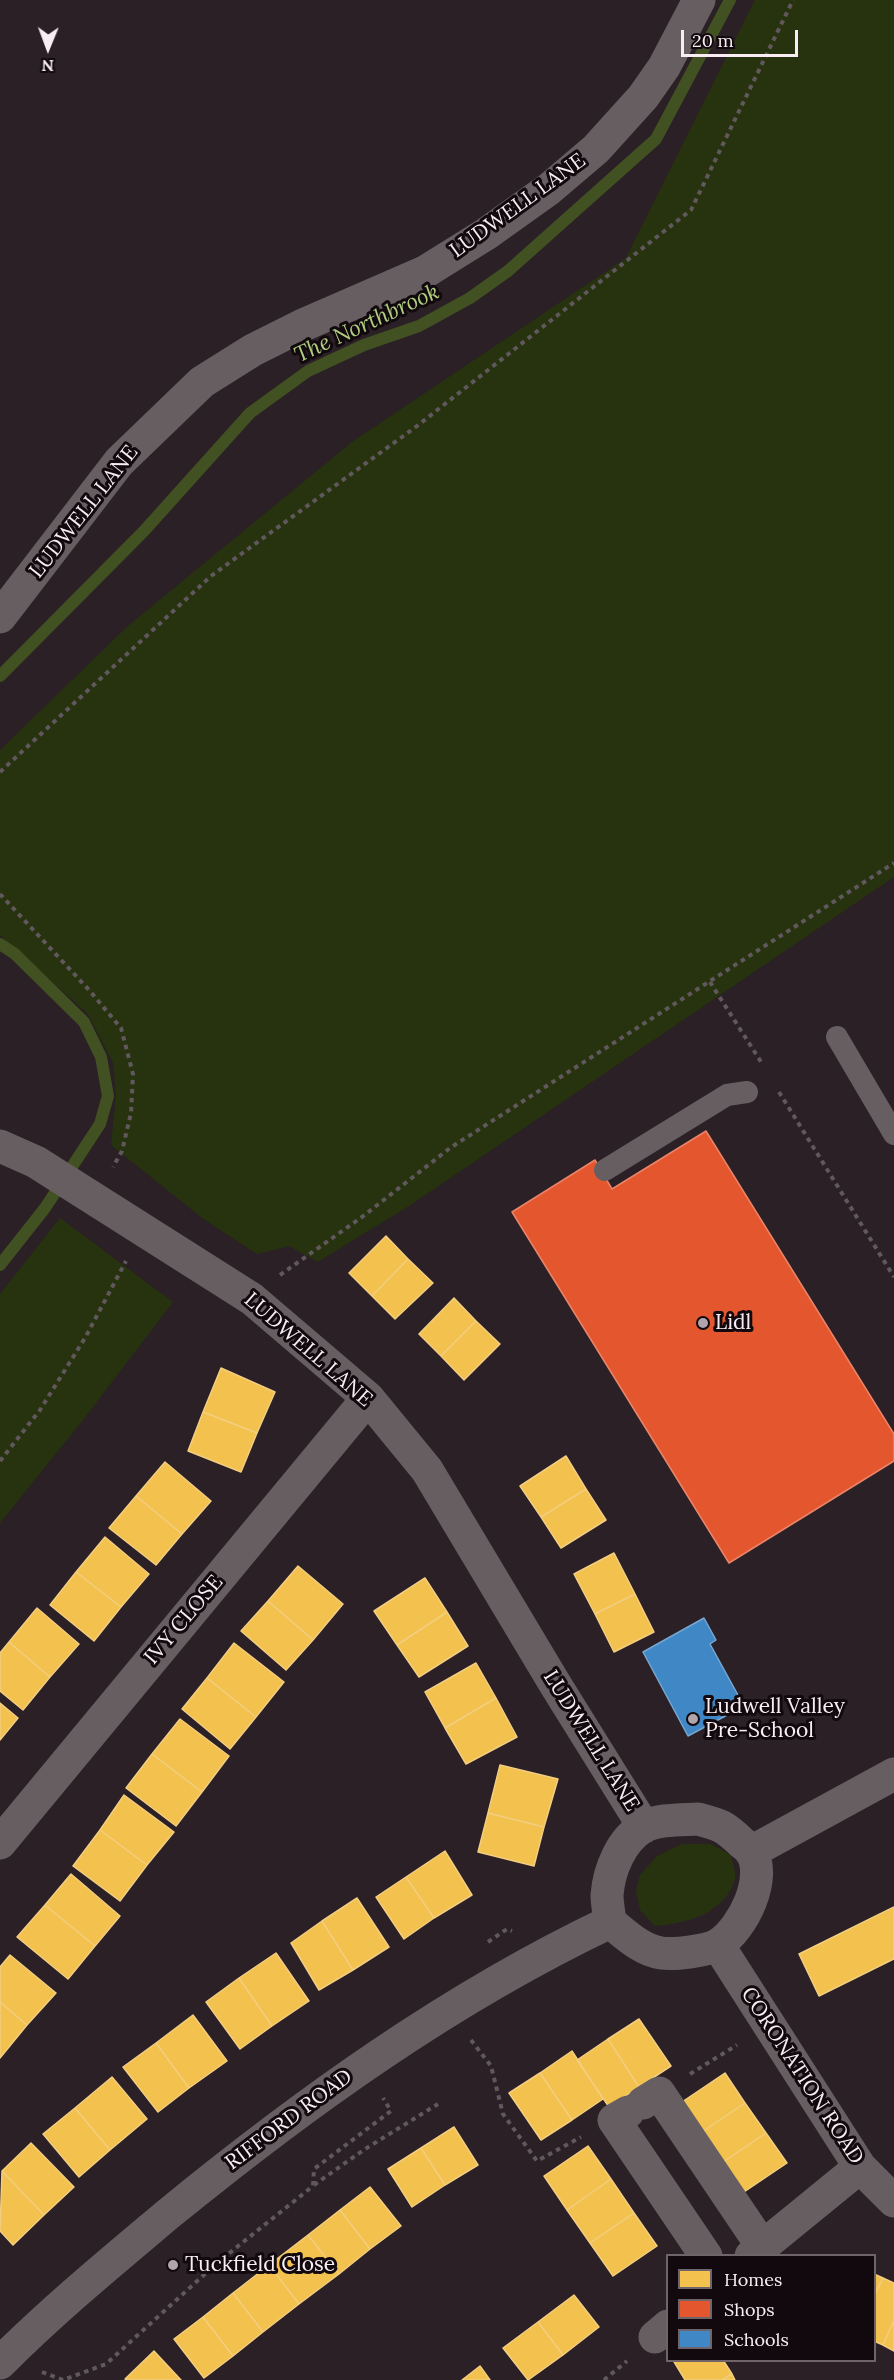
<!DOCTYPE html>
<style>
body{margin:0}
#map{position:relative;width:894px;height:2380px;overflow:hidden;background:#2a2025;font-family:Lora,serif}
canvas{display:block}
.legend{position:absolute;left:666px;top:2254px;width:210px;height:108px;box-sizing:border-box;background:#11090d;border:2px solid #6e6469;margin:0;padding:8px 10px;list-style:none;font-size:18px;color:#f9edf3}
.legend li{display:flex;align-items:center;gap:12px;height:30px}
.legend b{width:30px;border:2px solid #6e6469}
.north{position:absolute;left:18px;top:18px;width:60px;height:60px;-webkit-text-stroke:4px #11090d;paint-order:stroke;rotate:181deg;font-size:16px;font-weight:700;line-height:24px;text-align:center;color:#f9edf3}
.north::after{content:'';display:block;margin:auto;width:21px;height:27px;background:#f9edf3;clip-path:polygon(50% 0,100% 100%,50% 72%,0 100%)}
.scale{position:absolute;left:681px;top:30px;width:117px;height:27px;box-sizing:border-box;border:3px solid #f9edf3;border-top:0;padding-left:8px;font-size:18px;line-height:21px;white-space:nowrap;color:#f9edf3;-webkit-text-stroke:4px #11090d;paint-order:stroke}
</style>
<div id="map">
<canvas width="894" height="2380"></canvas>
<ul class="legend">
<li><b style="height:16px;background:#f2c14e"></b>Homes</li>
<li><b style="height:16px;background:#e4572e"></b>Shops</li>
<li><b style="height:16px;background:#3f88c5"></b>Schools</li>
</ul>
<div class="north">N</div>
<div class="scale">20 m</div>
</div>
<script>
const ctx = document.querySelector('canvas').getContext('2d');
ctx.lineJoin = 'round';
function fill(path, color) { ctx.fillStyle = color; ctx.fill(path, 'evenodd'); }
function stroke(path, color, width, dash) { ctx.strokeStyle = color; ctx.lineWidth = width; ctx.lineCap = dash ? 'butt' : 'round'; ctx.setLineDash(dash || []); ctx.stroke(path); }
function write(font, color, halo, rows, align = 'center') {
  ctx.font = font + ' Lora,serif'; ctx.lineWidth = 6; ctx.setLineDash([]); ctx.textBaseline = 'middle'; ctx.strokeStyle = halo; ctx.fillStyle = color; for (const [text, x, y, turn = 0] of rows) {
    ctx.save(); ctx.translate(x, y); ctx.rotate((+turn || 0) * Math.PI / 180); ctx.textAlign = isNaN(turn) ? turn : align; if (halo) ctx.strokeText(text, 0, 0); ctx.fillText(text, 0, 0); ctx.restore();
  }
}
fill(new Path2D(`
 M755 0H894V877L412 1204 318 1262 289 1246 257 1254 202 1218 111 1145 116 1095 113 1063 88 1014 0 935V750L129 625 352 442 626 258Z
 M60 1218 173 1302 83 1420 0 1523V1294Z
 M682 1844H711L731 1855C732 1862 736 1872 735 1878 727 1913 685 1924 655 1926L640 1910 636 1891 640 1875 657 1856Z`), '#27330f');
const homes = new Path2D(`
 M386 1236 408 1259 372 1296 349 1273Z
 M408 1259 433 1283 395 1319 372 1296Z
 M454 1298 476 1321 441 1356 419 1334Z
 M476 1321 500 1344 464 1380 441 1356Z
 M221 1368 275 1392 257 1433 203 1412Z
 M203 1412 257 1433 241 1472 188 1451Z
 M566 1456 586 1489 541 1517 520 1486Z
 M165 1462 211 1501 182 1534 136 1496Z
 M586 1489 606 1520 561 1548 541 1517Z
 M136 1496 182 1534 156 1565 109 1528Z
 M105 1537 149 1574 121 1607 76 1572Z
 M614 1553 635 1594 595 1614 574 1574Z
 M298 1566 343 1604 313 1640 268 1601Z
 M76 1572 121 1607 94 1641 50 1605Z
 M425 1578 447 1612 397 1645 374 1611Z
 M635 1594 654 1632 614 1652 595 1614Z
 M268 1601 313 1640 286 1670 241 1631Z
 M37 1608 79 1644 50 1677 9 1642Z
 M447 1612 468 1646 419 1677 397 1645Z
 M9 1642 50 1677 23 1710 0 1691V1653Z
 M234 1643 284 1682 256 1717 207 1678Z
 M476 1663 496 1698 445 1728 425 1692Z
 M207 1678 256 1717 230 1749 182 1709Z
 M496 1698 517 1737 466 1764 445 1728Z
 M0 1703 18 1718 0 1740Z
 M180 1719 229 1756 202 1792 152 1754Z
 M152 1754 202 1792 176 1826 126 1788Z
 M500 1765 558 1779 544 1827 488 1813Z
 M124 1795 174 1832 147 1865 100 1830Z
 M488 1813 544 1827 534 1866 478 1852Z
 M100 1830 147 1865 120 1901 73 1866Z
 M445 1851 472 1895 434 1918 406 1877Z
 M71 1874 120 1916 95 1946 45 1905Z
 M406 1877 434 1918 404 1939 376 1897Z
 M357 1898 389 1947 353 1970 322 1921Z
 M45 1905 95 1946 68 1979 17 1937Z
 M894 1907V1959L819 1996 799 1954Z
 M322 1921 353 1970 319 1990 291 1943Z
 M276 1953 309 2001 272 2026 239 1978Z
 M10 1955 56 1993 27 2025 0 2002V1967Z
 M239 1978 272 2026 240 2049 206 2002Z
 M0 2002 27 2025 0 2058Z
 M193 2015 227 2061 189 2088 156 2043Z
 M639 2019 671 2066 639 2087 608 2039Z
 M608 2039 639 2087 609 2107 577 2060Z
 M156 2043 189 2088 158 2112 123 2067Z
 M572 2051 603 2099 572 2120 540 2073Z
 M540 2073 572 2120 541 2140 509 2093Z
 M725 2073 745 2103 699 2134 679 2104Z
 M112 2077 147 2119 110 2150 75 2108Z
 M745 2103 766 2133 720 2164 699 2134Z
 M75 2108 110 2150 79 2177 43 2134Z
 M454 2127 478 2165 445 2185 421 2148Z
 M766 2133 787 2163 741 2194 720 2164Z
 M31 2143 74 2187 44 2215 2 2171Z
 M588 2146 611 2179 567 2210 544 2176Z
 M421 2148 445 2185 412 2207 388 2169Z
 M2 2171 44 2215 13 2245 0 2231Z
 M611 2179 634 2213 590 2243 567 2210Z
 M370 2187 401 2226 370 2249 340 2210Z
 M340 2210 370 2249 339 2274 308 2235Z
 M634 2213 657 2246 613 2276 590 2243Z
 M308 2235 339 2274 299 2304 269 2265Z
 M269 2265 299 2304 263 2332 233 2293Z
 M874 2274 883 2278 874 2296Z
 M883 2278 894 2283V2320L883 2345 874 2341V2296Z
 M233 2293 263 2332 233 2356 203 2317Z
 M574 2295 599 2327 563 2355 538 2322Z
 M203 2317 233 2356 204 2378 174 2339Z
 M894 2320V2351L883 2345Z
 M538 2322 563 2355 528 2380 503 2348Z
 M154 2351 181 2380H127L125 2379Z
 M673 2360H723L732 2374 722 2380H685Z
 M480 2366 490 2380H462Z
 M732 2374 735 2380H722Z`);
fill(homes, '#f2c14e');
stroke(homes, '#f4ce80', 1.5);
const shops = new Path2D(`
 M706 1131 894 1434V1461L729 1563 512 1212 595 1160 612 1189Z`);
fill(shops, '#e4572e');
stroke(shops, '#ea8469', 1.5);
const schools = new Path2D(`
 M704 1618 716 1640 710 1644 744 1706 688 1736 643 1652Z`);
fill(schools, '#3f88c5');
stroke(schools, '#77a6d3', 1.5);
stroke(new Path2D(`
 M0 676 144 531 250 413 308 371 364 345 419 326 470 298 508 271 656 139 730 0
 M0 944 15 954 84 1022 101 1057 108 1096 100 1124 45 1208 0 1265`), '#415122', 12);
stroke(new Path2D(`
 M0 772 211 576 417 426 691 210 793 0
 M0 894 89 990 121 1028 133 1074 131 1113 122 1151 113 1167
 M710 982 763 1065
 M779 1092 894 1277
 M280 1275 362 1217 450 1148 894 863
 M0 1461 40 1410 85 1338 126 1261
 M488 1942 507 1929 512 1931
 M471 2040 491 2066 503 2114 537 2161 581 2137
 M690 2074 737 2045
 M314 2185 365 2149 438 2104
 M42 2372 63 2380 106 2364 217 2263 313 2186 314 2169 391 2111 383 2098
 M604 2380 627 2361`), '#60585c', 4, [4.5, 4.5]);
stroke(new Path2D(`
 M837 1037 894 1134
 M605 1170 727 1095 747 1092`), '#675e62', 22);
stroke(new Path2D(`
 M0 617 119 462 202 382 253 350 301 326 425 272 486 234 549 189 596 149 643 97 664 67 699 0
 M0 1146 36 1162 252 1299 368 1398 427 1470 555 1684 644 1827
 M698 1819C721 1825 724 1826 741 1842 744 1845 749 1848 751 1851 768 1878 743 1928 719 1944 708 1951 674 1955 661 1953 641 1950 625 1934 610 1922 609 1913 607 1903 607 1895 609 1870 621 1840 643 1827 659 1819 681 1820 698 1819Z
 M0 1843 368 1398
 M751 1852 894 1774
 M718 1945 860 2167 894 2201
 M643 2103 659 2093 762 2246
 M628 2112 614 2120 706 2256
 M751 2256 860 2167
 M655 2337 668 2326
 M0 2363C53 2310 110 2263 167 2215 304 2103 450 1998 610 1922`), '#675e62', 33);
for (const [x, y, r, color] of [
 [703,1323,6,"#b1a5ab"],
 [693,1719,6,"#b1a5ab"],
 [173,2265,6,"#b1a5ab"]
]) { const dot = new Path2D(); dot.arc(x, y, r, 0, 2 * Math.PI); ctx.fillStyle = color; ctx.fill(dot); stroke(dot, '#11090d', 2); }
write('21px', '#f9edf3', '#11090d', [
 ["LUDWELL LANE",518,206,-36],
 ["LUDWELL LANE",84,512,-52],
 ["LUDWELL LANE",308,1350,41],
 ["IVY CLOSE",184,1620,-50],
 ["LUDWELL LANE",591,1741,58],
 ["CORONATION ROAD",802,2076,57],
 ["RIFFORD ROAD",289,2120,-37]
]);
write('21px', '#f9edf3', '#11090d', [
 ["Lidl",715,1323],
 ["Ludwell Valley",705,1707],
 ["Pre-School",705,1731],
 ["Tuckfield Close",185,2265]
], 'left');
write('italic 22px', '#afcf7f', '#11090d', [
 ["The Northbrook",367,324,-25]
]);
</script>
